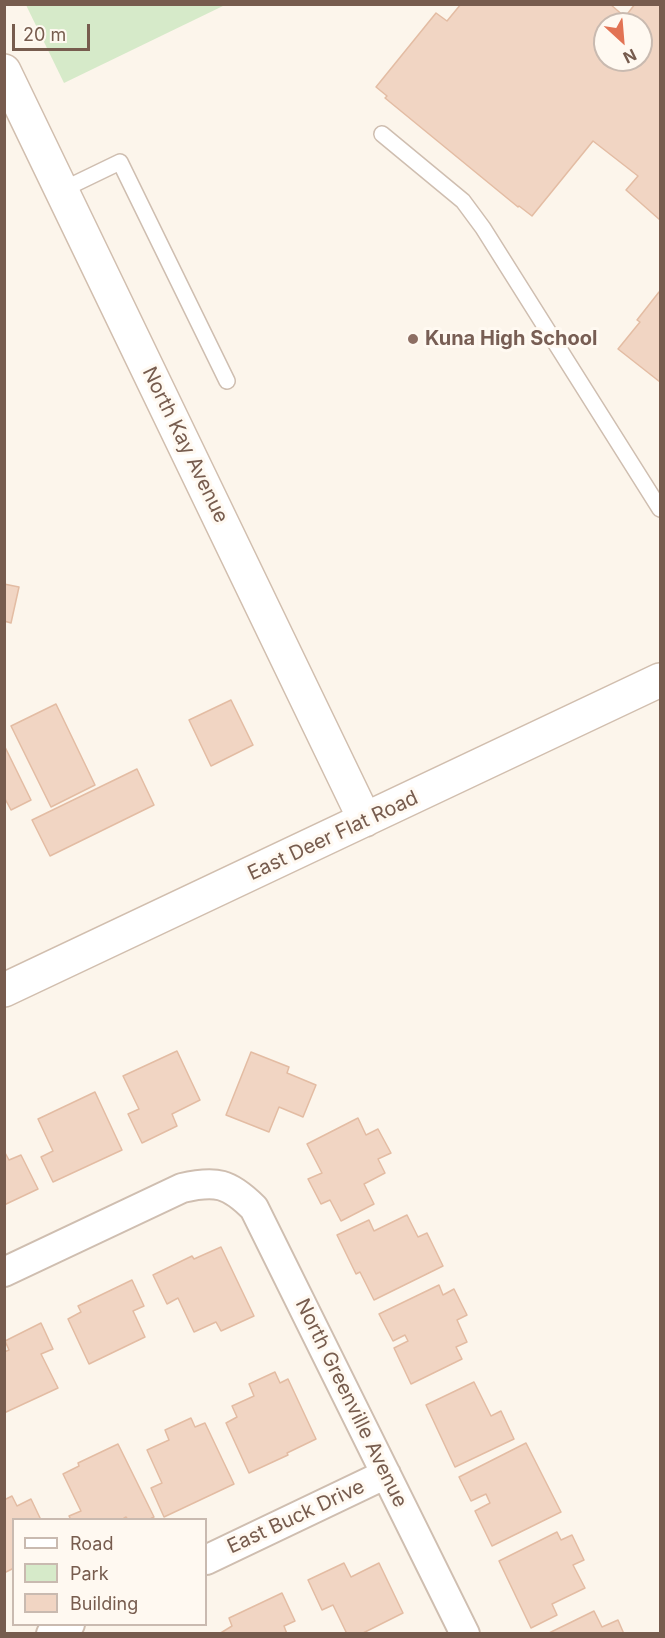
<!DOCTYPE html>
<style>
body{margin:0}
#map{position:relative;width:665px;height:1638px;overflow:hidden;background:#fcf5eb;font-family:Inter,sans-serif}
canvas{display:block}
.frame{position:absolute;inset:0;border:6px solid #775c4e;pointer-events:none}
.legend{position:absolute;left:12px;top:1518px;width:195px;height:108px;box-sizing:border-box;background:#fff9f1;border:2px solid #c9bab0;margin:0;padding:8px 10px;list-style:none;font-size:18px;color:#775c4e}
.legend li{display:flex;align-items:center;gap:12px;height:30px}
.legend b{width:30px;border:2px solid #c9bab0}
.north{position:absolute;left:593px;top:12px;width:60px;height:60px;box-sizing:border-box;background:#fff9f1;border:2px solid #c9bab0;border-radius:50%;rotate:154deg;font-size:16px;font-weight:700;line-height:24px;text-align:center;color:#775c4e}
.north::after{content:'';display:block;margin:auto;width:21px;height:27px;background:#e27354;clip-path:polygon(50% 0,100% 100%,50% 72%,0 100%)}
.scale{position:absolute;left:12px;top:24px;width:78px;height:27px;box-sizing:border-box;border:3px solid #775c4e;border-top:0;padding-left:8px;font-size:18px;line-height:21px;white-space:nowrap;color:#775c4e;-webkit-text-stroke:4px #fff9f1;paint-order:stroke}
</style>
<div id="map">
<canvas width="665" height="1638"></canvas>
<div class="frame"></div>
<ul class="legend">
<li><b style="height:8px;background:#fff"></b>Road</li>
<li><b style="height:16px;background:#d6eac9"></b>Park</li>
<li><b style="height:16px;background:#f1d5c3"></b>Building</li>
</ul>
<div class="north">N</div>
<div class="scale">20 m</div>
</div>
<script>
const ctx = document.querySelector('canvas').getContext('2d');
ctx.lineJoin = 'round';
function fill(path, color) { ctx.fillStyle = color; ctx.fill(path, 'evenodd'); }
function stroke(path, color, width, dash) { ctx.strokeStyle = color; ctx.lineWidth = width; ctx.lineCap = dash ? 'butt' : 'round'; ctx.setLineDash(dash || []); ctx.stroke(path); }
function write(font, color, halo, rows, align = 'center') {
  ctx.font = font + ' Inter,sans-serif'; ctx.lineWidth = 6; ctx.setLineDash([]); ctx.textBaseline = 'middle'; ctx.strokeStyle = halo; ctx.fillStyle = color; for (const [text, x, y, turn = 0] of rows) {
    ctx.save(); ctx.translate(x, y); ctx.rotate((+turn || 0) * Math.PI / 180); ctx.textAlign = isNaN(turn) ? turn : align; if (halo) ctx.strokeText(text, 0, 0); ctx.fillText(text, 0, 0); ctx.restore();
  }
}
fill(new Path2D(`
 M26 5H225L64 83Z`), '#d6eac9');
const building = new Path2D(`
 M461 4H610L625 17 635 4H660V220L626 190 638 176 593 141 532 216 519 206 518 207 385 98 387 96 376 87 436 13 447 21ZM605 24H641V60H605Z
 M659 292 660 293V382L618 349 640 322 637 320Z
 M4 584 19 587 11 623 4 621Z
 M231 700 253 745 211 766 189 720Z
 M56 704 95 785 51 807 11 726Z
 M4 745 31 800 11 810 4 797Z
 M137 769 154 805 50 856 32 820Z
 M177 1051 200 1100 172 1114 177 1126 142 1143 128 1114 139 1109 123 1076Z
 M251 1052 289 1067 287 1073 316 1085 303 1117 279 1107 269 1132 226 1115Z
 M95 1092 122 1150 53 1182 41 1157 53 1151 38 1119Z
 M358 1118 366 1135 378 1129 391 1153 378 1159 385 1173 364 1184 374 1204 341 1221 330 1200 321 1204 308 1179 322 1173 307 1144Z
 M4 1151 9 1160 21 1155 38 1189 4 1205Z
 M407 1215 418 1237 427 1233 443 1266 374 1300 360 1272 356 1274 337 1235 369 1220 374 1231Z
 M221 1247 254 1316 221 1331 216 1322 194 1332 178 1298 167 1304 153 1275 192 1256 194 1259Z
 M132 1280 144 1306 133 1311 145 1337 89 1364 68 1319 81 1312 78 1306Z
 M439 1285 443 1295 454 1289 467 1315 457 1320 467 1342 456 1347 462 1359 411 1384 394 1348 408 1341 405 1335 393 1341 379 1314Z
 M41 1323 53 1349 41 1354 58 1388 4 1413V1352L9 1350 5 1341Z
 M275 1372 280 1383 288 1379 316 1439 287 1453 288 1455 249 1473 226 1423 237 1417 232 1406 254 1396 249 1384Z
 M474 1382 491 1416 501 1411 514 1439 455 1467 426 1405Z
 M191 1418 195 1427 205 1423 234 1484 164 1517 151 1488 162 1483 147 1450 169 1440 165 1430Z
 M526 1443 561 1512 492 1546 475 1511 490 1503 486 1494 471 1501 459 1477Z
 M118 1444 154 1517 148 1520H128L126 1517 121 1520H71L69 1516 81 1511 63 1474 79 1466 78 1463Z
 M12 1496 17 1506 31 1499 41 1520H14V1568L4 1573V1500Z
 M557 1532 561 1540 572 1535 584 1560 573 1565 585 1588 552 1604 557 1615 531 1628 499 1561Z
 M344 1563 351 1577 379 1563 403 1613 361 1634H347L333 1605 322 1610 308 1580Z
 M282 1593 295 1621 284 1626 287 1634H219L232 1626 229 1618Z
 M594 1611 602 1627 618 1620 624 1634H547Z`);
fill(building, '#f1d5c3');
stroke(building, '#e3bca3', 1.5);
const lane = new Path2D(`
 M382 134 463 201 483 228 660 509
 M62 190 120 162 227 381`);
const street = new Path2D(`
 M4 1272 182 1188C216 1180 229 1183 254 1208L465 1634
 M206 1560 386 1474
 M51 1634 70 1624`);
const secondary = new Path2D(`
 M4 71 365 820
 M4 990 660 680`);
stroke(lane, '#cfbeb0', 18);
stroke(street, '#cfbeb0', 32);
stroke(secondary, '#d1beae', 36);
stroke(lane, '#fff', 15);
stroke(street, '#fff', 28);
stroke(secondary, '#fff', 33);
for (const [x, y, r, color] of [
 [413,339,6,"#8d6e63"]
]) { const dot = new Path2D(); dot.arc(x, y, r, 0, 2 * Math.PI); ctx.fillStyle = color; ctx.fill(dot); stroke(dot, '#fff9f1', 2); }
write('bold 20px', '#785e54', '#fff9f1', [
 ["Kuna High School",425,339]
], 'left');
write('20px', '#775c4e', '#fff9f1', [
 ["North Kay Avenue",185,445,64],
 ["East Deer Flat Road",333,836,-25],
 ["North Greenville Avenue",351,1403,64],
 ["East Buck Drive",296,1517,-25]
]);
</script>
